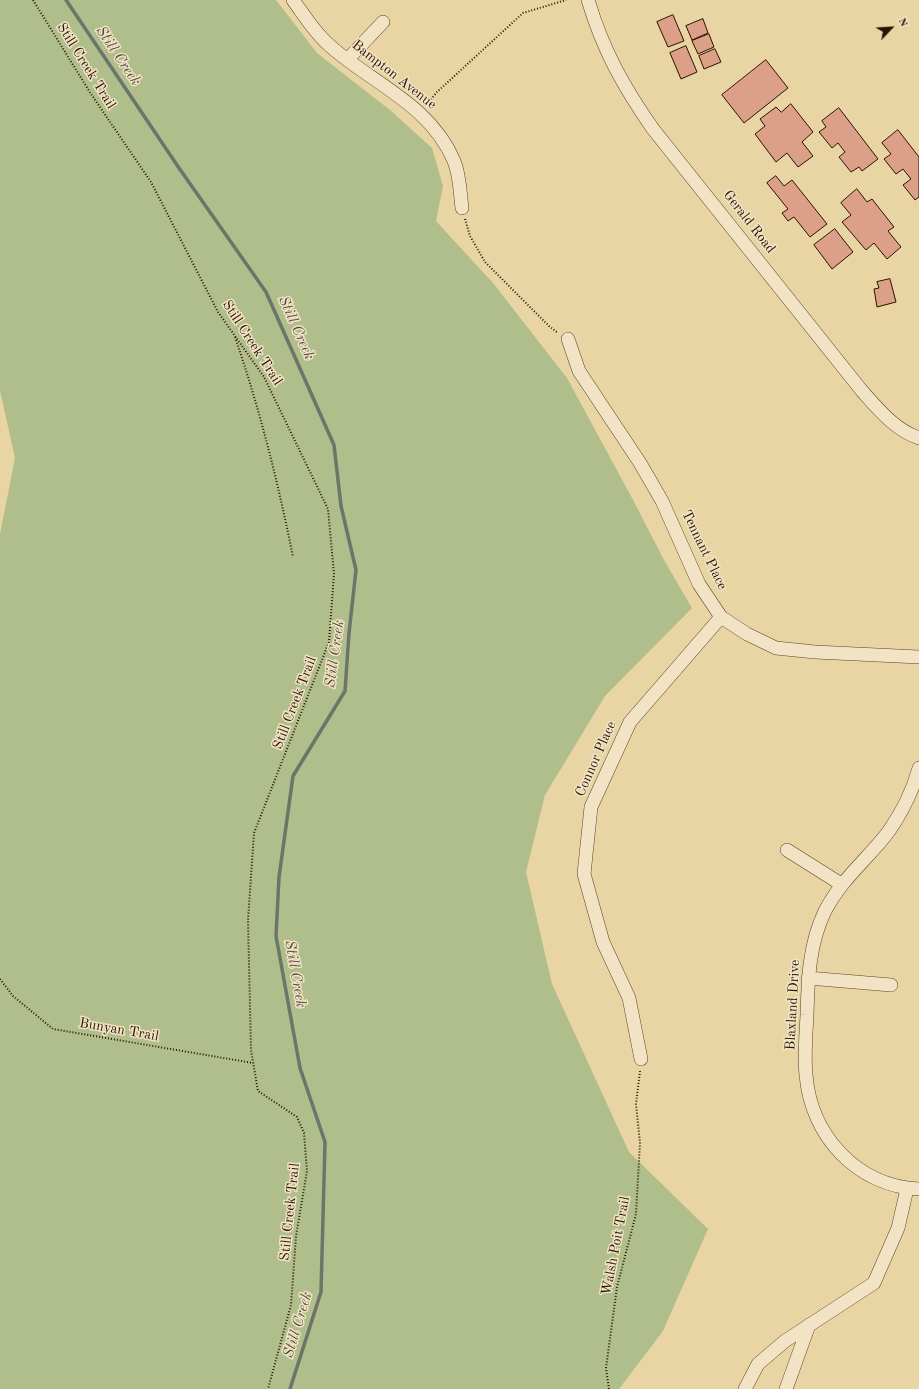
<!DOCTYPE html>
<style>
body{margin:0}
#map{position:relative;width:919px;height:1389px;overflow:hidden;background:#e9d4a4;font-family:"Old Standard TT",serif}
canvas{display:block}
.north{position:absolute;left:871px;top:8px;width:40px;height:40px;-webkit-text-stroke:3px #f1e3c4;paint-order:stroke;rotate:65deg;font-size:11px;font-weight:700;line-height:16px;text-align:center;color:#291300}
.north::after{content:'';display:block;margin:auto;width:14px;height:18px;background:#291300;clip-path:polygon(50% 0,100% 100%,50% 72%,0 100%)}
</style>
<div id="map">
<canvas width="919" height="1389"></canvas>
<div class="north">N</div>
</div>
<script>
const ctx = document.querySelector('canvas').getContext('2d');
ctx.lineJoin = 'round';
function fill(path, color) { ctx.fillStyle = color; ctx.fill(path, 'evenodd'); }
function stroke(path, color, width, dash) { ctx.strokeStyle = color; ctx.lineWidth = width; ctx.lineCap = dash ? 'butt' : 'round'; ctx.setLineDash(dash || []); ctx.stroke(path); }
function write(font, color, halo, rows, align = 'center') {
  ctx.font = font + ' "Old Standard TT",serif'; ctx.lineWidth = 3; ctx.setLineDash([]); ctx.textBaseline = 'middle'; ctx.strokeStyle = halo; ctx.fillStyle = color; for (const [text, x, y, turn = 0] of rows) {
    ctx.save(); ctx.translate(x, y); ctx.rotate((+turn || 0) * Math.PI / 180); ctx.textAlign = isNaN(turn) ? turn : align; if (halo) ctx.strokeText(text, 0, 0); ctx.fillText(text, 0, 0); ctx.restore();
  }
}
fill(new Path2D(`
 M0 0H276L317 53 390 110 432 148 443 186 436 221 493 283 567 378 632 498 664 560 692 608 605 696 545 795 526 872 552 984 629 1152 708 1229 663 1331 619 1389H0V534L15 458 0 391Z`), '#b0be8b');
stroke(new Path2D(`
 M66 0 179 168 266 292 334 445 341 506 356 570 349 633 345 691 293 776 279 877 276 936 300 1068 325 1142 321 1292 290 1389`), '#6c7569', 3.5);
const building = new Path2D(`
 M673 15 684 41 668 47 657 22Z
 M703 19 708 33 692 40 686 26Z
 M709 34 714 47 698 54 692 41Z
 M686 46 697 72 681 79 670 53Z
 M715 49 721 62 704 69 699 56Z
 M766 60 788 88 744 123 722 95Z
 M791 104 813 132 802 142 813 156 798 167 787 153 776 162 755 134 765 126 760 119 776 107 781 112Z
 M839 108 878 159 862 171 859 167 851 172 839 157 845 152 838 143 832 148 819 132 826 127 822 121Z
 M898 130 919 157V197L915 200 903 185 911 179 903 169 896 174 884 159 891 154 882 143Z
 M776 176 784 186 792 180 827 224 810 237 794 217 788 221 782 213 788 209 767 183Z
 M857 189 867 202 872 199 894 227 888 231 901 247 887 259 874 243 866 250 842 222 851 215 841 203Z
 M835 229 853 252 832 269 814 245Z
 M890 279 896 302 877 307 874 289 879 288 877 282Z`);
fill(building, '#dc9f88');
stroke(building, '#291300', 1);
const minor = new Path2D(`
 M293 0C304 15 314 32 329 45 371 83 430 104 454 161 460 175 460 193 462 208
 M588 0C603 50 623 86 653 129L862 391C878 409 895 430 919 438
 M348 59 383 22
 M568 339 579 371 640 463 662 501 699 584 721 617 747 634 776 648 815 652 919 657
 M919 768C913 790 902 812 889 831 868 859 842 878 825 911 809 944 808 979 807 1015 806 1034 804 1056 806 1075 811 1136 857 1186 919 1189
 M787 850 841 884
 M808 978 891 985
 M641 1059 629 998 603 942 584 874 591 807 630 722 721 617
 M745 1389 758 1364 785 1341 874 1283 898 1228 907 1189
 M786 1389 809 1325`);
stroke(minor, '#594329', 14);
stroke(new Path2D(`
 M33 0 91 94 151 182 218 312 264 377 328 509 334 574 329 642 254 833 248 920 251 1050 258 1091 297 1117 304 1133 307 1171 296 1236 291 1305 268 1389
 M427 104 437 92 523 13 566 0
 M465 219 470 236 485 262 549 326 558 333
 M235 337C260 410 278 482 293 557
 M0 979 13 996 53 1029 253 1063
 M609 1389 606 1368 617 1287 636 1214 640 1143 636 1104 640 1071`), '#291300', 2, [1, 2]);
stroke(minor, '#f1e3c4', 13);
write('14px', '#291300', '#f1e3c4', [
 ["Still Creek Trail",86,66,58],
 ["Bampton Avenue",394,75,38],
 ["Gerald Road",749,222,52],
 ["Still Creek Trail",252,343,57],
 ["Tennant Place",704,550,64],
 ["Still Creek Trail",295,703,-69],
 ["Connor Place",596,759,-66],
 ["Blaxland Drive",793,1005,-87],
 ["Bunyan Trail",119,1030,10],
 ["Still Creek Trail",290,1212,-84],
 ["Walsh Poit Trail",616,1246,-79]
]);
write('italic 15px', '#504c3d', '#f1e3c4', [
 ["Still Creek",118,56,56],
 ["Still Creek",296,328,66],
 ["Still Creek",335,654,-82],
 ["Still Creek",295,974,80],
 ["Still Creek",298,1325,-73]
]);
</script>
